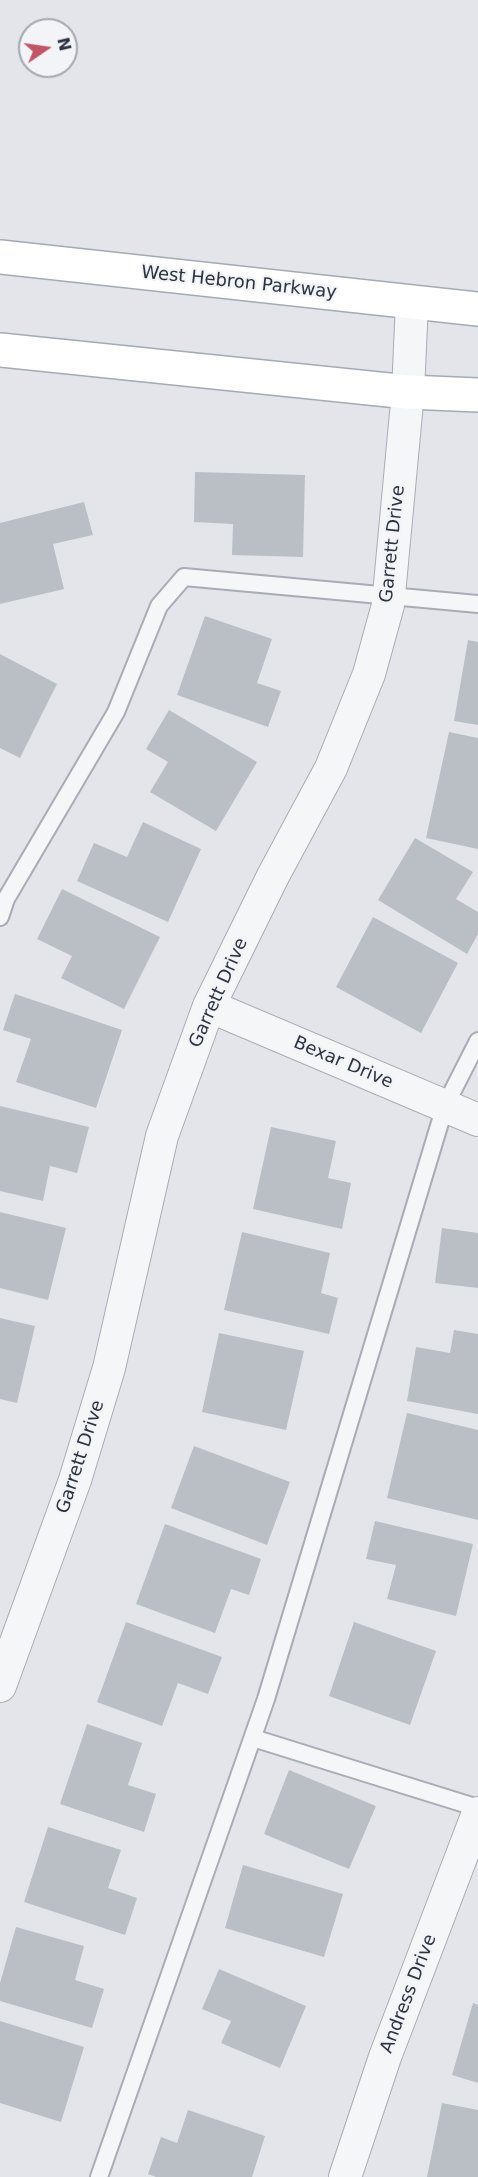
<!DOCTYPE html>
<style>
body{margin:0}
#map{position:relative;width:478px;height:2177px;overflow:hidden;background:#e3e5ea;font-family:"DejaVu Sans",sans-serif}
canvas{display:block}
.north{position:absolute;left:18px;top:18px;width:60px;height:60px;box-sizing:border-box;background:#f2f4f7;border:2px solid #a3a7ae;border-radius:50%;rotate:77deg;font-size:16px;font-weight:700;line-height:24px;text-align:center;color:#2c3340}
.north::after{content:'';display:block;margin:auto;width:21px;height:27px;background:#c25564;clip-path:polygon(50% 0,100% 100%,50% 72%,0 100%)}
</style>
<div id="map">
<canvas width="478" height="2177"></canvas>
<div class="north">N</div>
</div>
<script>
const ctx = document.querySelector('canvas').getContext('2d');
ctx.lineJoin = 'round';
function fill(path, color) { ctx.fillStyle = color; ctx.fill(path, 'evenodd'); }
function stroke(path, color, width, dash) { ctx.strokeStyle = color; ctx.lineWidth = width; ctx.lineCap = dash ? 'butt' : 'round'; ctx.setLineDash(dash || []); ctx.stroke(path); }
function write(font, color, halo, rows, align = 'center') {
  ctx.font = font + ' "DejaVu Sans",sans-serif'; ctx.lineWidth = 4.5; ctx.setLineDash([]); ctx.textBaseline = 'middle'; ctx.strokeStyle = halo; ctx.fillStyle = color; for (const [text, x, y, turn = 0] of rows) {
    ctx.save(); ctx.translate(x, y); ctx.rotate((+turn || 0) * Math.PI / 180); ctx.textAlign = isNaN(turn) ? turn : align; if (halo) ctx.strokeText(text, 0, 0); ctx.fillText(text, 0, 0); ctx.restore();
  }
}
fill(new Path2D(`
 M195 472 305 475 303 557 232 555 233 524 194 522Z
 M84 502 93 535 53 544 64 589 0 604V523Z
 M205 616 272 639 257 683 281 691 268 727 177 695Z
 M468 640 478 642V725L454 721Z
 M0 654 57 684 20 758 0 748Z
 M169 710 257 762 216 831 150 792 168 762 146 749Z
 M449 732 478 738V849L426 838Z
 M143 822 201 849 168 922 77 881 94 843 127 857Z
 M415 838 473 872 456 899 478 912V934L467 954 378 900Z
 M62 889 160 937 124 1009 61 978 72 956 37 939Z
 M373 917 458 963 421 1033 336 987Z
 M15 994 122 1030 96 1108 16 1082 31 1039 3 1030Z
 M0 1106 89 1127 77 1173 50 1166 43 1201 0 1191Z
 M271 1127 336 1141 328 1178 351 1183 342 1229 253 1209Z
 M0 1212 66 1228 48 1300 0 1288Z
 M442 1228 478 1233V1288L435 1283Z
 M242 1232 330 1253 321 1293 338 1298 329 1334 224 1310Z
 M0 1318 35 1326 17 1403 0 1399Z
 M454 1330 478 1334V1414L407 1401 416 1347 450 1353Z
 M219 1333 304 1351 286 1430 202 1412Z
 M407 1413 478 1430V1520L387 1498Z
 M194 1446 290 1482 267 1545 171 1508Z
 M375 1521 473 1544 456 1616 387 1599 396 1565 366 1559Z
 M165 1524 261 1559 249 1595 231 1589 215 1633 136 1604Z
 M126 1622 222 1657 208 1694 178 1683 162 1726 97 1702Z
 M354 1622 436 1651 410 1725 329 1696Z
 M87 1724 142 1743 128 1785 156 1794 144 1832 60 1804Z
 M289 1770 376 1806 349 1869 264 1834Z
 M48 1827 121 1850 108 1888 137 1898 125 1935 24 1902Z
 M243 1865 343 1894 324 1957 225 1928Z
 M16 1927 84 1946 75 1980 104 1989 92 2028 0 2001V1983Z
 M219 1969 306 2006 280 2068 221 2043 231 2021 202 2009Z
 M473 2003 478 2005V2083L452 2075Z
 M0 2021 84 2047 61 2122 0 2103Z
 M442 2103 478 2110V2177H427Z
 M188 2110 265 2136 252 2177H156L148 2174 161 2137 177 2143Z`), '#babfc6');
const service = new Path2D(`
 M0 917 6 899 116 712 159 606 184 577 478 604
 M253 1738 478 1808
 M99 2177 266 1699 445 1106 478 1041`);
const minor = new Path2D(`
 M209 1006 478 1120
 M0 1686 75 1480 109 1368 162 1136 209 1006 273 876 331 768 369 674 388 605 408 392 412 302
 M345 2177 385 2057 478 1813`);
const primary = new Path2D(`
 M0 257 478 309
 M0 350 408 392 478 395`);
stroke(service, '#a8acb4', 20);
stroke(minor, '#a8acb4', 34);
stroke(primary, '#a3aab4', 36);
stroke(service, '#f5f6f8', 16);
stroke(minor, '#f5f6f8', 32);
stroke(primary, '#fff', 33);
write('18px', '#2c3340', '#f2f4f7', [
 ["West Hebron Parkway",239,283,6],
 ["Garrett Drive",393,544,-84],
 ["Garrett Drive",219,993,-66],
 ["Bexar Drive",343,1063,23],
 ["Garrett Drive",81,1457,-72],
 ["Andress Drive",409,1994,-69]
]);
</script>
